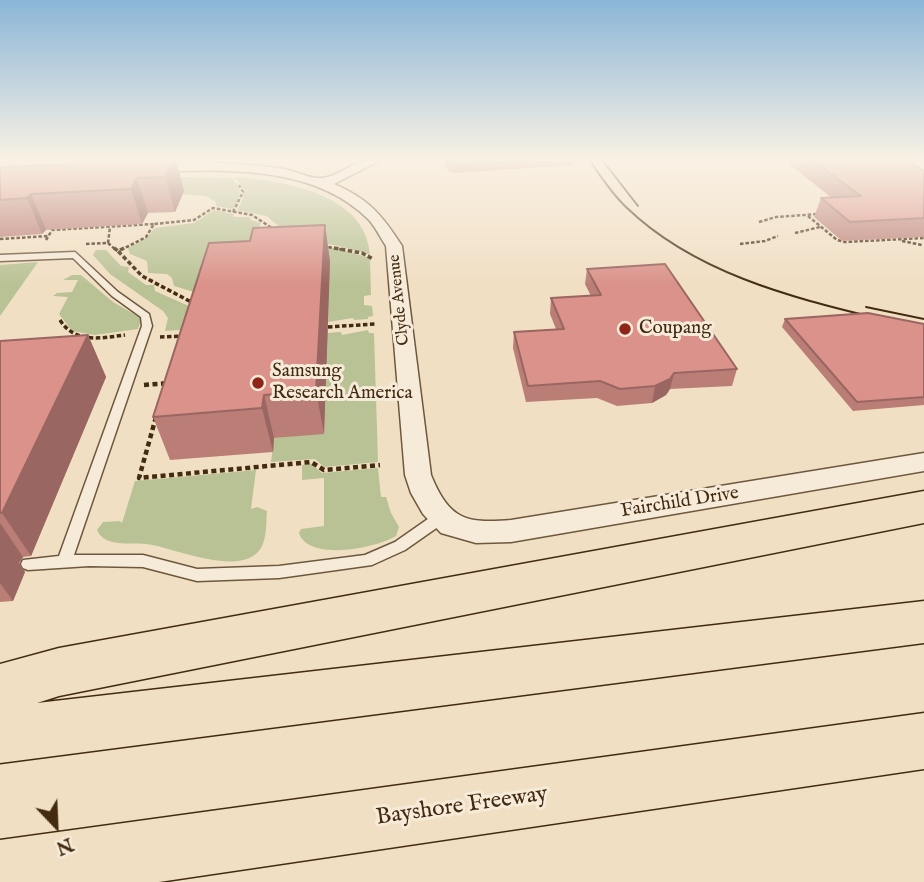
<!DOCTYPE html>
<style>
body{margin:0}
#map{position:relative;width:924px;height:882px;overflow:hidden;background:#f1dfc4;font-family:"IM FELL English",serif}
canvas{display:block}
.north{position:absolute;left:21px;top:791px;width:70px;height:70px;-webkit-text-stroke:5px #f6ead9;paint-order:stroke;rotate:157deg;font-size:19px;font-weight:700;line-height:28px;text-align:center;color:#432b10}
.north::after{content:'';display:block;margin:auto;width:24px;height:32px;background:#432b10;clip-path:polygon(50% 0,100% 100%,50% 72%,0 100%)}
</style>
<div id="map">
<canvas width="924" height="882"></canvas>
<div class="north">N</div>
</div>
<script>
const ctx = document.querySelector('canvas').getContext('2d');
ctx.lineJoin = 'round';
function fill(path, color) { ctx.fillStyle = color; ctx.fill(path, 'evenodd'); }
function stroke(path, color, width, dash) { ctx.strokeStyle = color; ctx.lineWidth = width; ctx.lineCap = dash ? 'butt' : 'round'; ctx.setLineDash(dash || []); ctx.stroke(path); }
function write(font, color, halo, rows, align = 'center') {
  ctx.font = font + ' "IM FELL English",serif'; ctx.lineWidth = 6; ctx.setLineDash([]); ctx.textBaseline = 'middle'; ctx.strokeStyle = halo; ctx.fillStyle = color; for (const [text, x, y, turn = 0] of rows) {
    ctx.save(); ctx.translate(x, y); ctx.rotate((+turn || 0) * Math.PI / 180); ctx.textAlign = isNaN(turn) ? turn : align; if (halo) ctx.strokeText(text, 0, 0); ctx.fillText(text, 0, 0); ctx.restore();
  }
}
fill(new Path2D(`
 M185 177 230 178C244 187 241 197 233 209L216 206V202L206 196 183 194V191L96 181Z
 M242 177C290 183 366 195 370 255 334 241 295 245 267 216L237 210C245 197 247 189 235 178Z
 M214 210 234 214 233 217H250L251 220 261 223 258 229 267 233 194 292 174 286 172 278 167 274 148 273 147 261 130 254 128 248 146 238 155 228 194 223Z
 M312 246 339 249 370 258 371 295 364 296V305L372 306 373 316 368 317V319L354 320 353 318 328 322 330 262Z
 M96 250H106L121 266 129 267 128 272 146 285H154L155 291 198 310 195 329 165 331 168 318 163 311 110 274 93 255Z
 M38 262 0 316V265Z
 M72 275H81L113 302 139 317 141 320 138 329 95 335 72 331 59 314 68 297 53 296 57 293 72 292 78 280H63Z
 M368 330 369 333H374L378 462 324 467 315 459 271 462 274 438 323 433 327 333 341 332 342 335Z
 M311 464 322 473 378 468 381 497H386L391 513 399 527 396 536C377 548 308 562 299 533L301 529 324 526V478L302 480V465Z
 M256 470 251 509 257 507 267 511C266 522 267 538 261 548 242 579 173 547 146 544 129 542 105 548 97 530L103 522 120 521 122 523 135 481Z`), '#b9c295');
const service = new Path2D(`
 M75 252 118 292 149 314 152 326 74 555H143L197 569 279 566 365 555 395 542 435 514H445L447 518 445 522 405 550 372 565 279 578 197 581 143 567 89 566 28 570 23 568 21 564 23 560 59 556 142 326 141 317 112 296 73 258 0 261V255Z`);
const minor = new Path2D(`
 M361 161H379L334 184C369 199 382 215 402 246L431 475C449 519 465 524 511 520L924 453V471L511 542 476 543 441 533 423 514 411 493 405 475 386 246C380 237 375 226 368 219 311 163 219 170 146 172L139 168C153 155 261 165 284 169 296 171 309 179 321 178 333 178 350 166 361 161Z`);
const secondary = new Path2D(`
 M907 161H924V172L917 170Z`);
const motorway = new Path2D(`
 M924 491V523L59 696 37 703 924 601V643L0 763V664L59 648Z
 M924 713V769L159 882H0V840Z`);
stroke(service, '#6e583d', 3);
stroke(minor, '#6e583d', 3);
stroke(secondary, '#432b10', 3);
stroke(motorway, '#432b10', 3);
stroke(new Path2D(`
 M233 212 243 192 239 185
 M808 216 837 240 845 242 924 238
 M759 222 776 217 818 214
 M795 233 820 227
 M0 239 48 236
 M46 240 52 230 154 224
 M902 241 922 245
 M108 243 110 227
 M86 244 108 243 116 250
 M740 244 765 241 778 236
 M323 246 344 250
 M121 250 146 237 154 224 194 220 213 208 252 215 275 230`), '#432b10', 2.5, [3.5, 2]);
stroke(new Path2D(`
 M114 248 118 251
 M124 248 118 251 142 276 195 304
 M334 248 362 253 373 259
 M60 320C75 344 101 338 125 335
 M328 327 375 324
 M160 337 183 336`), '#432b10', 3.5, [4.5, 2.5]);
stroke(new Path2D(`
 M144 385 170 383
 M156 417 139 478 311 462 324 470 380 465`), '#432b10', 4.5, [5, 3.5]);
fill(service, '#f6ead9');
fill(minor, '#f6ead9');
fill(secondary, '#f6ead9');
fill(motorway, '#f1dfc4');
stroke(new Path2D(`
 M590 161C601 177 612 194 626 207 693 272 789 297 877 318
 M603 161 638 206
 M866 307 924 319`), '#432b10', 2);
fill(new Path2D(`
 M78 161H176L184 191 175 212 148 213 142 224 46 230 42 234 0 237V167L77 164Z
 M444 161H573L572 165 454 173 448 171Z
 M789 161H909L924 171V237L842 241 814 217 821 198H832L789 164Z
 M325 225 330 262 324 434 274 438 273 452 170 460 153 417 250 241Z
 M587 269 737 369 732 386 670 389 666 395 652 403 617 406 597 398 526 402 513 348 514 332 556 329 550 314 551 298 591 296 585 284Z
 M785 319 924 324V405L853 411 782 327Z
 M88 335 106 377 31 556 23 557 19 563 25 572 13 601 0 602V341Z`), '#bb7e77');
fill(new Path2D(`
 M173 161H176L184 191 175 212 165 177Z
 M137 178 148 213 142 224 131 189Z
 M31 194 46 230 42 234 27 198Z
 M325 225 330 262 324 434 316 391Z
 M88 335 106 377 31 556 2 513Z
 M674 373 670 389 666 395 652 403 655 386Z
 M264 395 274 438 273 452 262 408Z
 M0 523 23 557 19 563 25 572 13 601 0 583Z`), '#996661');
const building = new Path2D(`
 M78 161H173L165 177 137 178 131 189 31 194 27 198 0 200V167L77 164Z
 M447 161H524L454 166 448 164Z
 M813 161H909L924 171V218L850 222 821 198 861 196Z
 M325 225 316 391 264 395 262 408 153 417 209 243 250 241 253 228Z
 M665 264 737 369 674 373 670 379 655 386 620 389 600 381 528 386 514 332 564 329 551 298 601 295 587 269Z
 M868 313 924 324V397L857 402 785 319Z
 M88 335 2 513H0V341Z`);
fill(building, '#da928a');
stroke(building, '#996661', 2);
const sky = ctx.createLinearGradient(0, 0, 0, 285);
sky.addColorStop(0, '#8bb6d8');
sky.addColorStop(0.56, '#f9f1e4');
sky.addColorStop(1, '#f9f1e400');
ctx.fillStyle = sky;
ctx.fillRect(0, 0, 924, 285);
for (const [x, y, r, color] of [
 [625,329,7,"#8f2418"],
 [258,383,7,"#8f2418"]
]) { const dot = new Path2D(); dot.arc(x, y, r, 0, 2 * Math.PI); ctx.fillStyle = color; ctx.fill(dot); stroke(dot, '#f6ead9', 2.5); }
write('16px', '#432b10', '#f6ead9', [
 ["Clyde Avenue",400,300,-96]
]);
write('19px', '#432b10', '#f6ead9', [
 ["Coupang",639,329],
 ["Samsung",272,372],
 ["Research America",272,394]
], 'left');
write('19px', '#432b10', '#f6ead9', [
 ["Fairchild Drive",680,503,-9]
]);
write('23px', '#432b10', '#f6ead9', [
 ["Bayshore Freeway",462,807,-8]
]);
</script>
